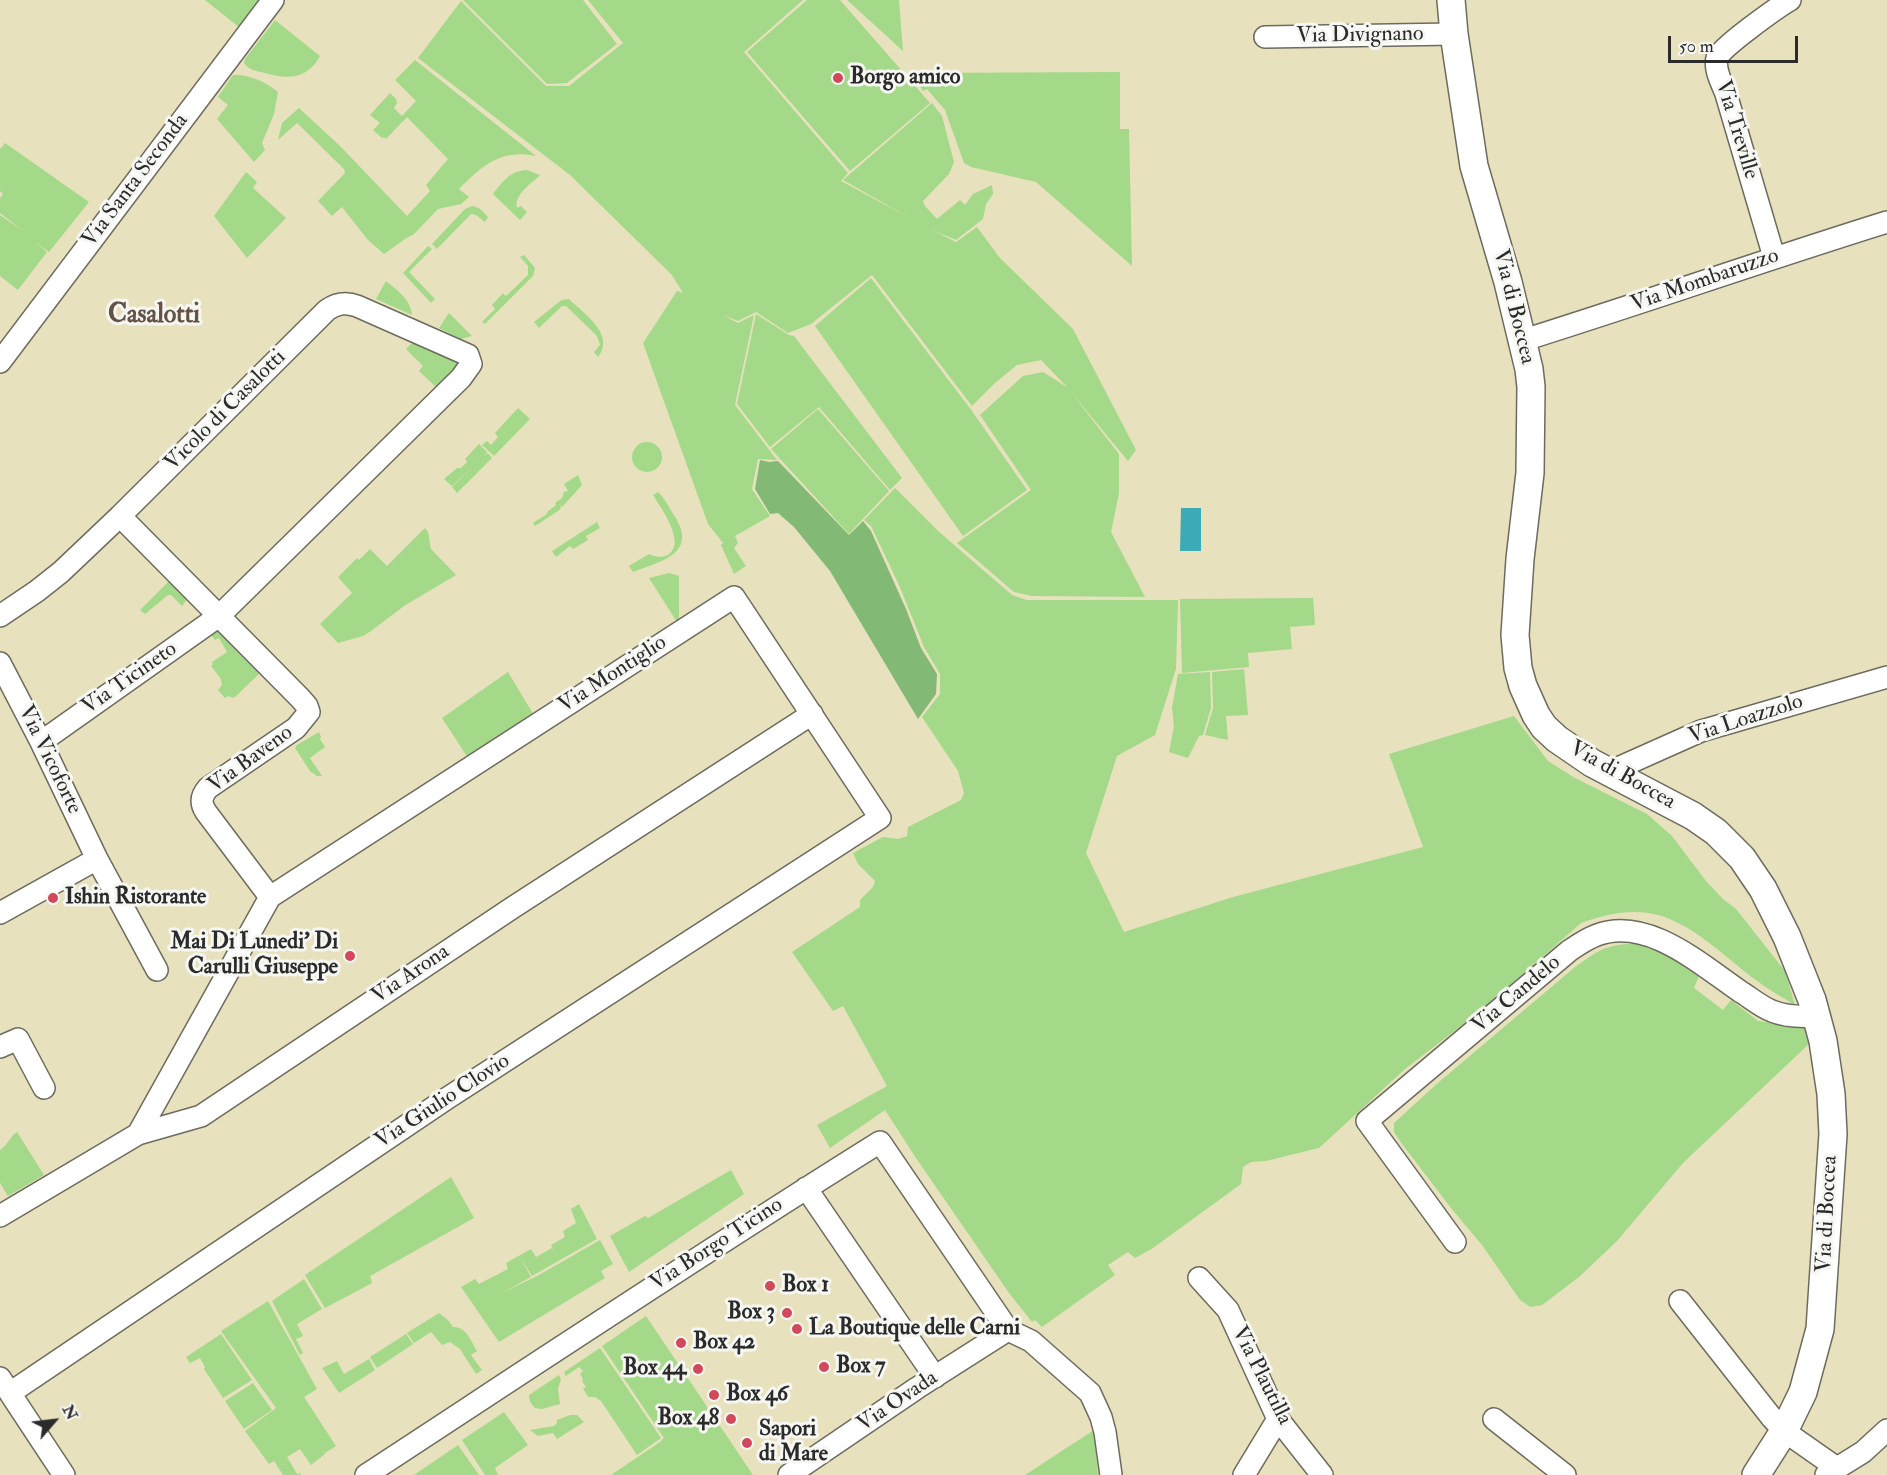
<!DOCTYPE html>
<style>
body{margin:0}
#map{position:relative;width:1887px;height:1475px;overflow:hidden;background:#e8e1bd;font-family:"IM FELL Double Pica",serif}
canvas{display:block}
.north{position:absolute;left:24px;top:1391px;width:60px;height:60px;-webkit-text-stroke:4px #f6f6f2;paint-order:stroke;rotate:62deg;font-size:16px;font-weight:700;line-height:24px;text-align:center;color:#2b2b2b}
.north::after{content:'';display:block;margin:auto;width:21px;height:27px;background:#2b2b2b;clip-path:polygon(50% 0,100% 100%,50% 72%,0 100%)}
.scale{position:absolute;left:1668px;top:36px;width:130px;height:27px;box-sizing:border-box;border:3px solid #2b2b2b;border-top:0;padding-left:8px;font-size:18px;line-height:21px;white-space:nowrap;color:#2b2b2b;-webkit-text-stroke:4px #f6f6f2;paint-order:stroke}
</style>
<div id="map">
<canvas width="1887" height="1475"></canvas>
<div class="north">N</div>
<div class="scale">50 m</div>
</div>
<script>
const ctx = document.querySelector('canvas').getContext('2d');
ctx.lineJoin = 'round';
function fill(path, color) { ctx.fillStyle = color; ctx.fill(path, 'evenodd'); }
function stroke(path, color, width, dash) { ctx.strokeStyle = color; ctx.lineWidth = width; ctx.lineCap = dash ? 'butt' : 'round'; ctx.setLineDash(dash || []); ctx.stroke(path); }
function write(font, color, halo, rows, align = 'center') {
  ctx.font = font + ' "IM FELL Double Pica",serif'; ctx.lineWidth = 6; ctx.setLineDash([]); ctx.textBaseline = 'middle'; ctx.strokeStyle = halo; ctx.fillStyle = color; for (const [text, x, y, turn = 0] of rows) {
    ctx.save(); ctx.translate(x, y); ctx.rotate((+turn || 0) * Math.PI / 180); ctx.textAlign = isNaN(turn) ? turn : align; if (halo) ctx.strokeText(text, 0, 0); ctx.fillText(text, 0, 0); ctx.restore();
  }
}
fill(new Path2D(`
 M205 0H259L240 28Z
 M463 0H583L617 44 567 83 547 84Z
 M588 0H803L744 52 848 173 841 181 910 218 843 180 932 103 942 116 954 162 949 174 923 201 925 206 937 219 960 200 965 205 973 194 992 185 993 194 986 204 983 219 956 240 932 230 956 242 977 227 1000 258 1073 329 1136 450 1128 461 1070 391 1119 454V493L1111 532 1145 597 1032 596 1014 592 957 543 1031 490 980 415 1023 376 1043 372 1067 387 1041 360 1017 365 995 383 972 406 872 275 811 324 788 333 756 312 738 321 723 315 738 323 754 315 735 405 777 460 758 459 752 489 770 516 735 536 738 543 734 548 746 566 734 574 721 545 723 543 708 524 643 343 677 291 683 293 672 275 570 175 418 58 461 1 546 86H569L623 43Z
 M807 0H840L930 103 850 171 747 52Z
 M847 0H899L903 51Z
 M275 20 320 56C308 79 288 80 265 73 257 71 250 71 244 63L245 59Z
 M415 60 536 156C501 149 483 165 459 189L469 197 461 204 438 209 414 234 405 239 384 254 368 240 342 207 332 216 318 201 345 173 344 169 297 123 278 140 282 123 299 108 340 146 407 216 430 191 426 185 448 159 407 117 386 139 384 137 382 138 373 130 380 123 370 115 390 93 396 99 397 103 394 108 402 116 416 101 395 80Z
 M1120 72V129H1129L1132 266 1036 182 971 167 964 163 945 110 927 89 923 91 912 73Z
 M233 75C248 74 267 82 278 92L274 114 262 143 265 150 254 162 217 119 228 105 218 97Z
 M5 143 89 202 49 252 35 242 47 252 18 290 0 276V215L23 231 0 213V198L3 194 0 191V149Z
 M527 170 540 175C531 184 514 194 517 208L521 206 527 212 520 220 493 194C503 181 510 171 527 170Z
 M246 172 257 182 253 188 286 218 247 258 214 216Z
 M472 206 479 208 488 217 485 222 476 215 471 214 437 249 432 244 465 209Z
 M428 246 432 249 409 272 435 299 431 303 403 273Z
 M524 255 535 268 533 276 485 324 482 322 495 309 492 305 503 293 506 296 528 275V266L520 257Z
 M871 278 972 411 1027 490 963 536 815 326Z
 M386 281C397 290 411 300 412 315L376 299Z
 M569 299C583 313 616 334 598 357L594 352 600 345 597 336 566 306H562L539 328 534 322 559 302 562 300Z
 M449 313 472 336 461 339 439 328Z
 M756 314 789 335 794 336 902 478 890 490 819 407 770 447 737 404Z
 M414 341 461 363 437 388 419 371 423 366 406 349Z
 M518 408 530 419 494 456 482 445 487 441 491 445 498 437 495 433Z
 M818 409 889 491 849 534 771 449Z
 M632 457a15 15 0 1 1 30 0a15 15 0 1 1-30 0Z
 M479 444 487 452 485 455 488 453 492 458 457 493 452 487 471 468 452 486 444 479 457 468H461L467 462 465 459Z
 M578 475 582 485 562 507 559 504 561 508 558 511 535 526 533 523 547 514V512L556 505 555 503 562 498 564 492 568 491 564 484Z
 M895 488 938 531 1012 595 1027 600H1178L1176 669 1155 735 1117 756 1086 853 1124 932 1233 897 1423 847 1389 754 1514 716 1548 761 1575 778 1647 814 1672 836 1706 881 1723 899 1736 909 1785 971 1795 1005C1781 997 1766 988 1753 978 1724 956 1694 925 1658 915 1633 908 1605 914 1581 923L1482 1010 1405 1069 1319 1148 1266 1161 1251 1162 1243 1167 1241 1184 1153 1248 1135 1258 1128 1252 1108 1265 1115 1275 1042 1327 1035 1320 1032 1322 1009 1293 916 1158 885 1110 830 1148 817 1125 887 1086 843 1006 833 1011 792 952 860 907V900L873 887 875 881 858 864 853 853 883 837 898 839 907 836 908 827 961 800 964 793 958 771 922 717 940 694V674L924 647 899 585 871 526 864 520Z
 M658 492C665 498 669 508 674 515 699 554 661 561 633 572L629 566 649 554C654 557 662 558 668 555 687 542 660 507 653 495Z
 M597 522 600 528 586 536 588 540 573 549 570 546 556 557 552 551Z
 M425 528 428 532 431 549 456 575 404 606 371 631 363 636 338 643 320 624 352 593 338 577 357 558 359 560 370 549 387 566Z
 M669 573 679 576V619L677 622 649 578Z
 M170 580 188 598 182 606 171 595H168L145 614 140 610Z
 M1313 598 1315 625 1290 627 1292 649 1248 653 1249 667 1182 673 1180 599Z
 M217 630H219L262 671 234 698 228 696 225 698 218 690 222 685 221 679 211 666 213 664 212 662 227 652 219 638 215 640 211 635Z
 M1244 669 1248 715 1226 716 1228 740 1205 735 1213 708 1212 672Z
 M508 672 535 717 470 761 442 718Z
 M1210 672 1211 708 1203 735 1199 736 1188 758 1169 752 1174 726 1172 708 1178 674Z
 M319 732 321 737 320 739 325 747 310 758 322 776H317L310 771 295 748 297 745Z
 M1640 944C1663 950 1682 961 1699 976L1694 988 1723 1010 1731 1000 1758 1021 1782 1024 1801 1018 1811 1042 1683 1163 1617 1241 1579 1277 1542 1305 1530 1307 1520 1300 1482 1245 1451 1208 1402 1144 1394 1132V1123L1439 1082 1575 967C1600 949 1608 943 1640 944Z
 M17 1132 44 1175 8 1196 0 1183V1150C8 1145 10 1136 17 1132Z
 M731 1170 744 1194 629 1272 610 1236 645 1216 648 1218Z
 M451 1177 474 1218 370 1276 372 1283 325 1308 305 1275Z
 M579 1204 597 1239 532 1276 520 1257 531 1277 502 1293 539 1275 600 1240 613 1264 601 1271 605 1278 499 1342 461 1287 475 1279 479 1284 508 1269 506 1263 531 1249 536 1257 552 1248 558 1259 551 1245 565 1237 563 1231 576 1223 571 1209Z
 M304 1279 322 1309 297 1324 303 1336 296 1339 303 1353 300 1355 272 1301Z
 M268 1301 317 1389 304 1397 336 1446 325 1453 322 1450 325 1454 311 1465 300 1449 287 1457 297 1474 300 1473 301 1475H283L274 1461 269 1464 245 1431 276 1408 221 1331Z
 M439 1313 448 1320 453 1327C466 1326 471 1341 477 1351L471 1355 482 1370 476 1374 460 1349 450 1342 442 1345 431 1332 414 1343 407 1333Z
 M646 1316 753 1475H611L660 1442 664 1438 602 1346Z
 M221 1334 252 1380 223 1398 204 1369 205 1367 200 1358 190 1363 186 1357Z
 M406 1334 413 1344 377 1368 370 1357Z
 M600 1348 661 1438 637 1455 601 1401 595 1397H588L583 1388 586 1387 582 1381 583 1379 580 1374 583 1371 579 1367 566 1376 564 1372Z
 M369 1359 375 1370 339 1393 322 1368 337 1361 344 1374Z
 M559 1375 561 1379 558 1389 560 1404 542 1409 535 1408 530 1402 529 1395Z
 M253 1383 272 1410 244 1429 225 1401Z
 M504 1412 528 1445 495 1468 498 1475H485L462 1440Z
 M570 1415H577L584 1422 557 1439 553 1433 538 1436 530 1430 554 1426 557 1423V1420Z
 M1094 1430 1098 1475H1025Z
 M458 1445 479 1475H414Z`), '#a3d989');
fill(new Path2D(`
 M760 460 769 462 778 461 849 535 863 521 871 531 906 609 921 648 937 674 936 694 918 719 830 571 794 527 778 513 770 514 755 489Z`), '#82b975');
fill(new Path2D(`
 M1181 508H1201V551H1180Z`), '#3babb8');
const minor = new Path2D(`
 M1265 37 1454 34
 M1774 257 1726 94C1722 83 1714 70 1717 58 1720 48 1778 7 1790 0
 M1524 340C1645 302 1765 260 1887 222
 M0 362 273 0
 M120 516 300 698 307 706 309 712 296 728 208 788C201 796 200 803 206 812L270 897 138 1134
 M0 616 37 591 61 572 120 516 327 310C337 303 346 302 357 306L468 355 471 364 461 378 219 616 41 742
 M0 663 41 742 97 859 0 913
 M1609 772 1701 731 1887 677
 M97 859 157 970
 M0 1047 18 1039 44 1088
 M806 1188 935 1377
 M0 1216 138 1134 201 1116 512 908 812 714
 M1455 1242 1367 1121 1569 951C1578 945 1586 939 1597 935 1648 916 1701 965 1741 992 1751 998 1761 1007 1772 1011 1786 1017 1802 1017 1817 1016
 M1199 1278 1228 1310 1278 1419 1322 1475
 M1680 1301 1772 1418 1784 1431 1837 1468
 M1008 1330 1031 1341 1090 1393 1101 1417 1105 1432 1111 1475
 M0 1378 64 1475
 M10 1393 446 1099 880 818 734 597 270 897
 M1494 1419 1565 1475
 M366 1475C537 1363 707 1250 880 1142L1008 1330
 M789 1475 917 1388 1008 1330
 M1244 1475 1278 1419
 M1826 1475 1863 1452 1887 1430`);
const major = new Path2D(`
 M1451 0 1454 34 1474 166 1508 282 1529 369 1531 387 1530 473 1520 559 1515 635 1518 668 1523 686 1536 715 1544 727 1557 739 1592 763 1693 816 1716 832 1742 858 1763 889 1787 937 1812 1000 1823 1041 1831 1094 1833 1134 1820 1329 1803 1392 1784 1431 1756 1475`);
stroke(minor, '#6d6b5e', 24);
stroke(major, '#6d6b5e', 30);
stroke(minor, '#fff', 21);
stroke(major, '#fff', 27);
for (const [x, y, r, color] of [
 [838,78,6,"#d1495b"],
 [53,898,6,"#d1495b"],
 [350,956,6,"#d1495b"],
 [770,1286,6,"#d1495b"],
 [787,1313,6,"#d1495b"],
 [797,1329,6,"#d1495b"],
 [681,1343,6,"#d1495b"],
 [824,1367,6,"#d1495b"],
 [698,1369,6,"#d1495b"],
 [714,1395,6,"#d1495b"],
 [731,1419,6,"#d1495b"],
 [747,1443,6,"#d1495b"]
]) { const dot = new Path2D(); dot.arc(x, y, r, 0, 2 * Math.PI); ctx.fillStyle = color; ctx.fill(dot); stroke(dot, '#f6f6f2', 2); }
write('22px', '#2b2b2b', '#f6f6f2', [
 ["Via Divignano",1360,36,-1],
 ["Via Treville",1736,130,73],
 ["Via Santa Seconda",136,181,-53],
 ["Via Mombaruzzo",1705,281,-19],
 ["Via di Boccea",1513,307,76],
 ["Vicolo di Casalotti",226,411,-45],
 ["Via Montiglio",613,675,-33],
 ["Via Ticineto",130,679,-35],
 ["Via Loazzolo",1746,720,-18],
 ["Via Vicoforte",49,760,64],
 ["Via Baveno",251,760,-36],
 ["Via di Boccea",1622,776,29],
 ["Via Arona",411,975,-34],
 ["Via Candelo",1517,995,-40],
 ["Via Giulio Clovio",443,1102,-33],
 ["Via di Boccea",1828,1214,-87],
 ["Via Borgo Ticino",717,1245,-33],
 ["Via Plautilla",1261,1376,63],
 ["Via Ovada",898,1402,-34]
]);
write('bold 22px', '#2b2b2b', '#f6f6f2', [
 ["Borgo amico",850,78],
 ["Ishin Ristorante",65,898],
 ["Mai Di Lunedi' Di",338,943,"right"],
 ["Carulli Giuseppe",338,968,"right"],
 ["Box 1",782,1286],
 ["Box 3",775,1313,"right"],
 ["La Boutique delle Carni",809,1329],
 ["Box 42",693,1343],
 ["Box 7",836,1367],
 ["Box 44",686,1369,"right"],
 ["Box 46",726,1395],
 ["Box 48",719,1419,"right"],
 ["Sapori",759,1430],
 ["di Mare",759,1455]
], 'left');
write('bold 26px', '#645245', '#f6f6f2', [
 ["Casalotti",154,316]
]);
</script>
